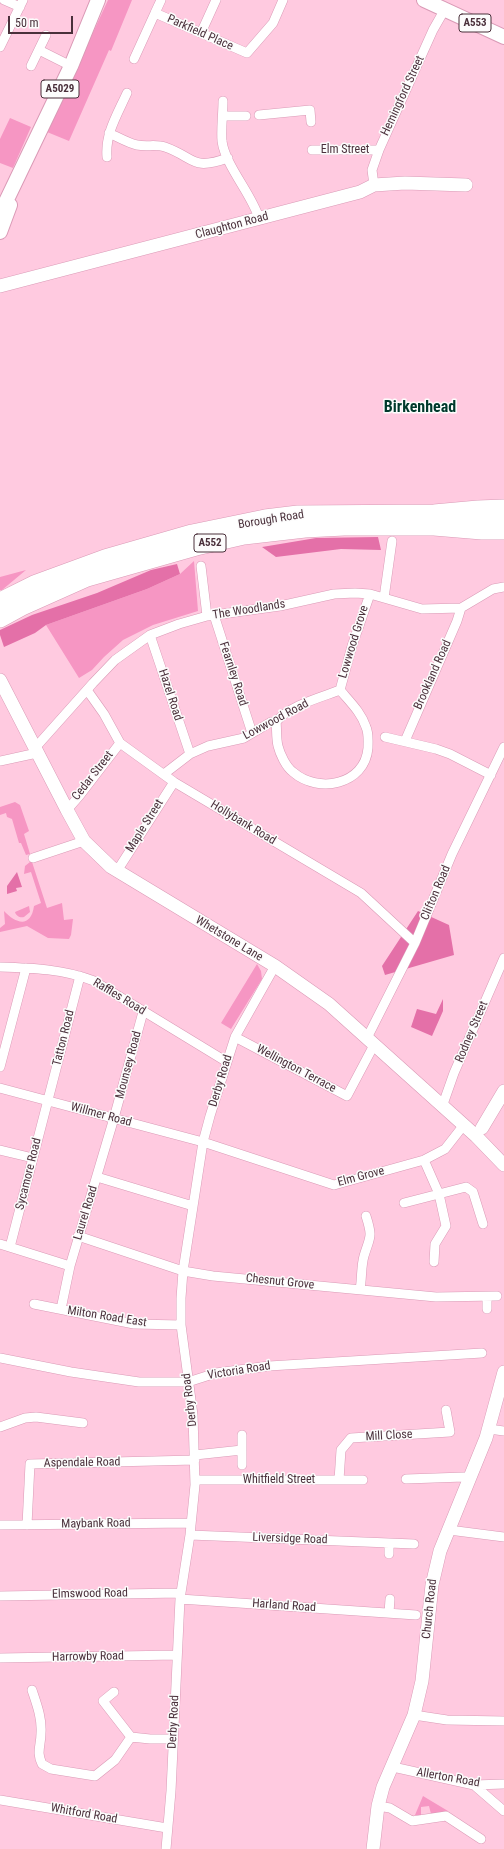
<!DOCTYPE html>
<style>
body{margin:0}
#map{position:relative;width:504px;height:1849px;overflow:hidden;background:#ffcae0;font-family:"Roboto Condensed",sans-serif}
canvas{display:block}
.scale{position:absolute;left:8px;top:16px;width:65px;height:18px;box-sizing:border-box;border:2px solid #4a303b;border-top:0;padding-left:5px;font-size:12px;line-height:14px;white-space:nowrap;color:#4a303b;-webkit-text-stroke:3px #fcfcfc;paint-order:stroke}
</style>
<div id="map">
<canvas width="504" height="1849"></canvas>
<div class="scale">50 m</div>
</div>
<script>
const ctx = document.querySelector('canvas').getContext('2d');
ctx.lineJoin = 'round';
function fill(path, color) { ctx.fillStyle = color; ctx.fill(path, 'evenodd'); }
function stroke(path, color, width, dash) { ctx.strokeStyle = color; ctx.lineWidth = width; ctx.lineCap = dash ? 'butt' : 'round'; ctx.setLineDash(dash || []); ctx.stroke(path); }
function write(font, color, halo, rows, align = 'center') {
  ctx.font = font + ' "Roboto Condensed",sans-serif'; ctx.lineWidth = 3; ctx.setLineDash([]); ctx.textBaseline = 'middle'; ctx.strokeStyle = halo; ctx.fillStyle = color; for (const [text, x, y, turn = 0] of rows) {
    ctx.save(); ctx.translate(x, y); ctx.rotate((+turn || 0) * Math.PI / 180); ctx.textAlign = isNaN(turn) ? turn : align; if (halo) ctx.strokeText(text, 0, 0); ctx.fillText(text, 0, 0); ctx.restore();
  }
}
fill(new Path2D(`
 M108 0H132L111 51 109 50 69 141 47 132Z
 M10 118 31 127 13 168 0 163V139Z
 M194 561 198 611 153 625 123 640 104 657 92 670 79 678 46 625 147 589 180 574Z
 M26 570 2 590H0V577Z
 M15 802 20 805 29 831 24 834 30 854 26 855 21 843H19L12 819 7 817 6 813 0 815V807Z
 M30 862H32L47 908 62 903 64 920 73 919 71 935 69 939 48 938 27 926 0 932V928L5 924 4 911C16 924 31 928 34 906L41 903 31 872 24 874 25 866Z
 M29 906 30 912 24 917C20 918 16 916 15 912Z
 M257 964 261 971 262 979 231 1029 221 1023Z
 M423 1796 448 1811 431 1814 429 1806 421 1807V1815H415Z`), '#f696c3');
fill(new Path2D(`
 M378 537 381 550 341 549 276 557 262 547 316 538Z
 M177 564 180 574 147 589 46 625 35 633 4 647 0 635V630L32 615 97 593 151 570Z
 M17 872 22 887 16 888 17 891 7 894V886Z
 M418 911 449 925 454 955 385 975 382 966Z
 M443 999V1011L432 1036 411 1027 417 1009 436 1014Z`), '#e470a8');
const street = new Path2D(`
 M4 0 20 7
 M155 13 161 0
 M201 33 216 0
 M0 47 23 0
 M39 50 71 66
 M134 59 155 13 247 53 273 23 283 0
 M31 66 46 35
 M223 101C223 114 221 128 222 141 225 165 251 193 259 218
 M259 115 310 110 311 122
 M223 116H246
 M109 133C118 137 128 143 137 145 147 147 156 144 165 147 196 158 191 171 228 158
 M312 150H379
 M107 157C105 134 117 115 127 93
 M374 185 372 170 379 150 433 30 445 9
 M201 566 207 616
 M384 598 392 541
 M214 615 252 733
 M150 635 190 754
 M87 690 104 714 120 743 174 782 361 893 415 943
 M340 690 352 646 370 594
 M385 737 436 749 450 754 491 775
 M405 741 457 621 461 608
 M35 748 93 683 115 660 150 635 179 624 207 616 280 606 334 594 355 593 370 594 422 609 461 608 493 589 504 587
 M0 761 37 753
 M164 774 190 754 208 746 244 738 271 722H276C288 706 322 697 340 690 350 702 361 712 366 727 369 734 368 741 368 748 365 785 318 794 293 772 286 767 280 754 278 746 276 738 277 729 276 722
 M67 810 80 795 120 743
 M33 858 84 841
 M117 871 174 782
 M0 967C32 968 64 969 94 981L227 1062
 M235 1037 347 1096 374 1045
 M367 1038 415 943 452 854 504 747
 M0 1067 26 968
 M0 1088 203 1142 334 1185 424 1160 445 1149 463 1126
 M442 1107 454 1073 504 958
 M0 1150 33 1158
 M424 1160 439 1194 446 1226 435 1244 434 1262
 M97 1177 193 1206
 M404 1203 466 1187 473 1192 483 1224
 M78 1236 183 1271 213 1276 436 1297 497 1296
 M0 1244 70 1266
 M10 1247 80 976
 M360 1290C362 1279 361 1266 364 1256 370 1236 373 1238 366 1216
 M487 1297V1309
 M34 1304 134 1324 181 1325
 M61 1309 70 1266 114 1118 143 1012
 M0 1358 71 1372 139 1382H188L216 1373 269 1366 482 1353
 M0 1427 25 1418 36 1417 83 1423
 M489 1429 504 1431
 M195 1455 242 1450
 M242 1465V1435
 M406 1479 464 1477 470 1479
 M195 1480H363
 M339 1480 341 1450 351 1438 450 1432 446 1410
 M0 1525 191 1523
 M27 1525 30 1464 195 1460
 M449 1530 504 1537
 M190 1535 414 1544
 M389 1554V1543
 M0 1596 180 1593
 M180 1599 416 1615
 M389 1613 390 1599
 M0 1658 177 1655
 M32 1690C37 1705 42 1718 41 1733 41 1746 36 1752 42 1764L51 1769 95 1776 115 1760 131 1737
 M114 1692 103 1701 131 1737 150 1739H173
 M414 1715 447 1720 504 1721
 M393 1767 474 1785 504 1784
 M474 1785 504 1811
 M0 1800 167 1828
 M378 1806 390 1808 412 1821 446 1816 481 1839
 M166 1849 171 1791 180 1599 190 1535 195 1485 193 1415 181 1325V1298L183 1271 203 1142 210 1116 235 1037 275 966`);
const secondary = new Path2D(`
 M0 286 360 192 374 185 405 183 466 185
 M0 680 67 810 84 841 111 867 275 966 329 1004 476 1136 504 1165
 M482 1128 504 1091
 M373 1849 378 1806 383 1787 414 1715 422 1681 432 1585 440 1551 486 1438 504 1372`);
const primary = new Path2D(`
 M424 0 504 37
 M0 214 71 66 98 0
 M0 232 10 205
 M450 524 481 519 504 518`);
const highway = new Path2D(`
 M0 601 34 584 105 558 192 533 265 518 298 514 434 513 478 509 504 508
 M0 619 22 607 87 578 196 547 244 536 305 529 344 527H434L482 531H504`);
stroke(street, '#da9ab6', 10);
stroke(secondary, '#da9ab6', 14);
stroke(primary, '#da9ab6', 16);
stroke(highway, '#da9ab6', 18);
stroke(street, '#fff', 9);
stroke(secondary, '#fff', 13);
stroke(primary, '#fff', 14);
stroke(highway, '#fff', 17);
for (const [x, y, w] of [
 [475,23,32],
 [60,89,38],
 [210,543,32]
]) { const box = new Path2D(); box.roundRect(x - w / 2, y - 9, w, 18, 3); ctx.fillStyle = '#fcfcfc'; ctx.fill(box); stroke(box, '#4a303b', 1); }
write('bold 11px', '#4a303b', null, [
 ["A553",475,23],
 ["A5029",60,89],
 ["A552",210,543]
]);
write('12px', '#4a303b', '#fcfcfc', [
 ["Parkfield Place",200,33,24],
 ["Hemingford Street",403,96,-65],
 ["Elm Street",345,150],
 ["Claughton Road",232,226,-15],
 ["Borough Road",271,520,-9],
 ["The Woodlands",249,610,-9],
 ["Lowwood Grove",354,642,-73],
 ["Fearnley Road",233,674,72],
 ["Brookland Road",433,675,-66],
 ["Hazel Road",170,695,72],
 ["Lowwood Road",276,720,-28],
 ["Cedar Street",93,776,-52],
 ["Hollybank Road",243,823,31],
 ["Maple Street",145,826,-58],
 ["Clifton Road",436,893,-67],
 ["Whetstone Lane",229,939,31],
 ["Raffles Road",119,997,31],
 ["Rodney Street",472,1032,-67],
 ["Tatton Road",64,1038,-76],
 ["Mounsey Road",129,1065,-75],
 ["Wellington Terrace",296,1069,28],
 ["Derby Road",221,1081,-73],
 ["Willmer Road",101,1115,15],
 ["Sycamore Road",29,1174,-76],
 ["Elm Grove",361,1177,-15],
 ["Laurel Road",86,1213,-73],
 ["Chesnut Grove",280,1282,6],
 ["Milton Road East",107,1317,9],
 ["Victoria Road",239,1371,-9],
 ["Derby Road",190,1400,-97],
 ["Mill Close",389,1436,-3],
 ["Aspendale Road",82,1463,-1],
 ["Whitfield Street",279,1480],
 ["Maybank Road",96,1524,-1],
 ["Liversidge Road",290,1539,2],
 ["Elmswood Road",90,1594,-1],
 ["Harland Road",284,1606,4],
 ["Church Road",430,1609,-84],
 ["Harrowby Road",88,1657,-1],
 ["Derby Road",174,1722,-87],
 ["Allerton Road",448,1778,10],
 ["Whitford Road",84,1814,10]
]);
write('bold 16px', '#00392c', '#fcfcfc', [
 ["Birkenhead",420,408]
]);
</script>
